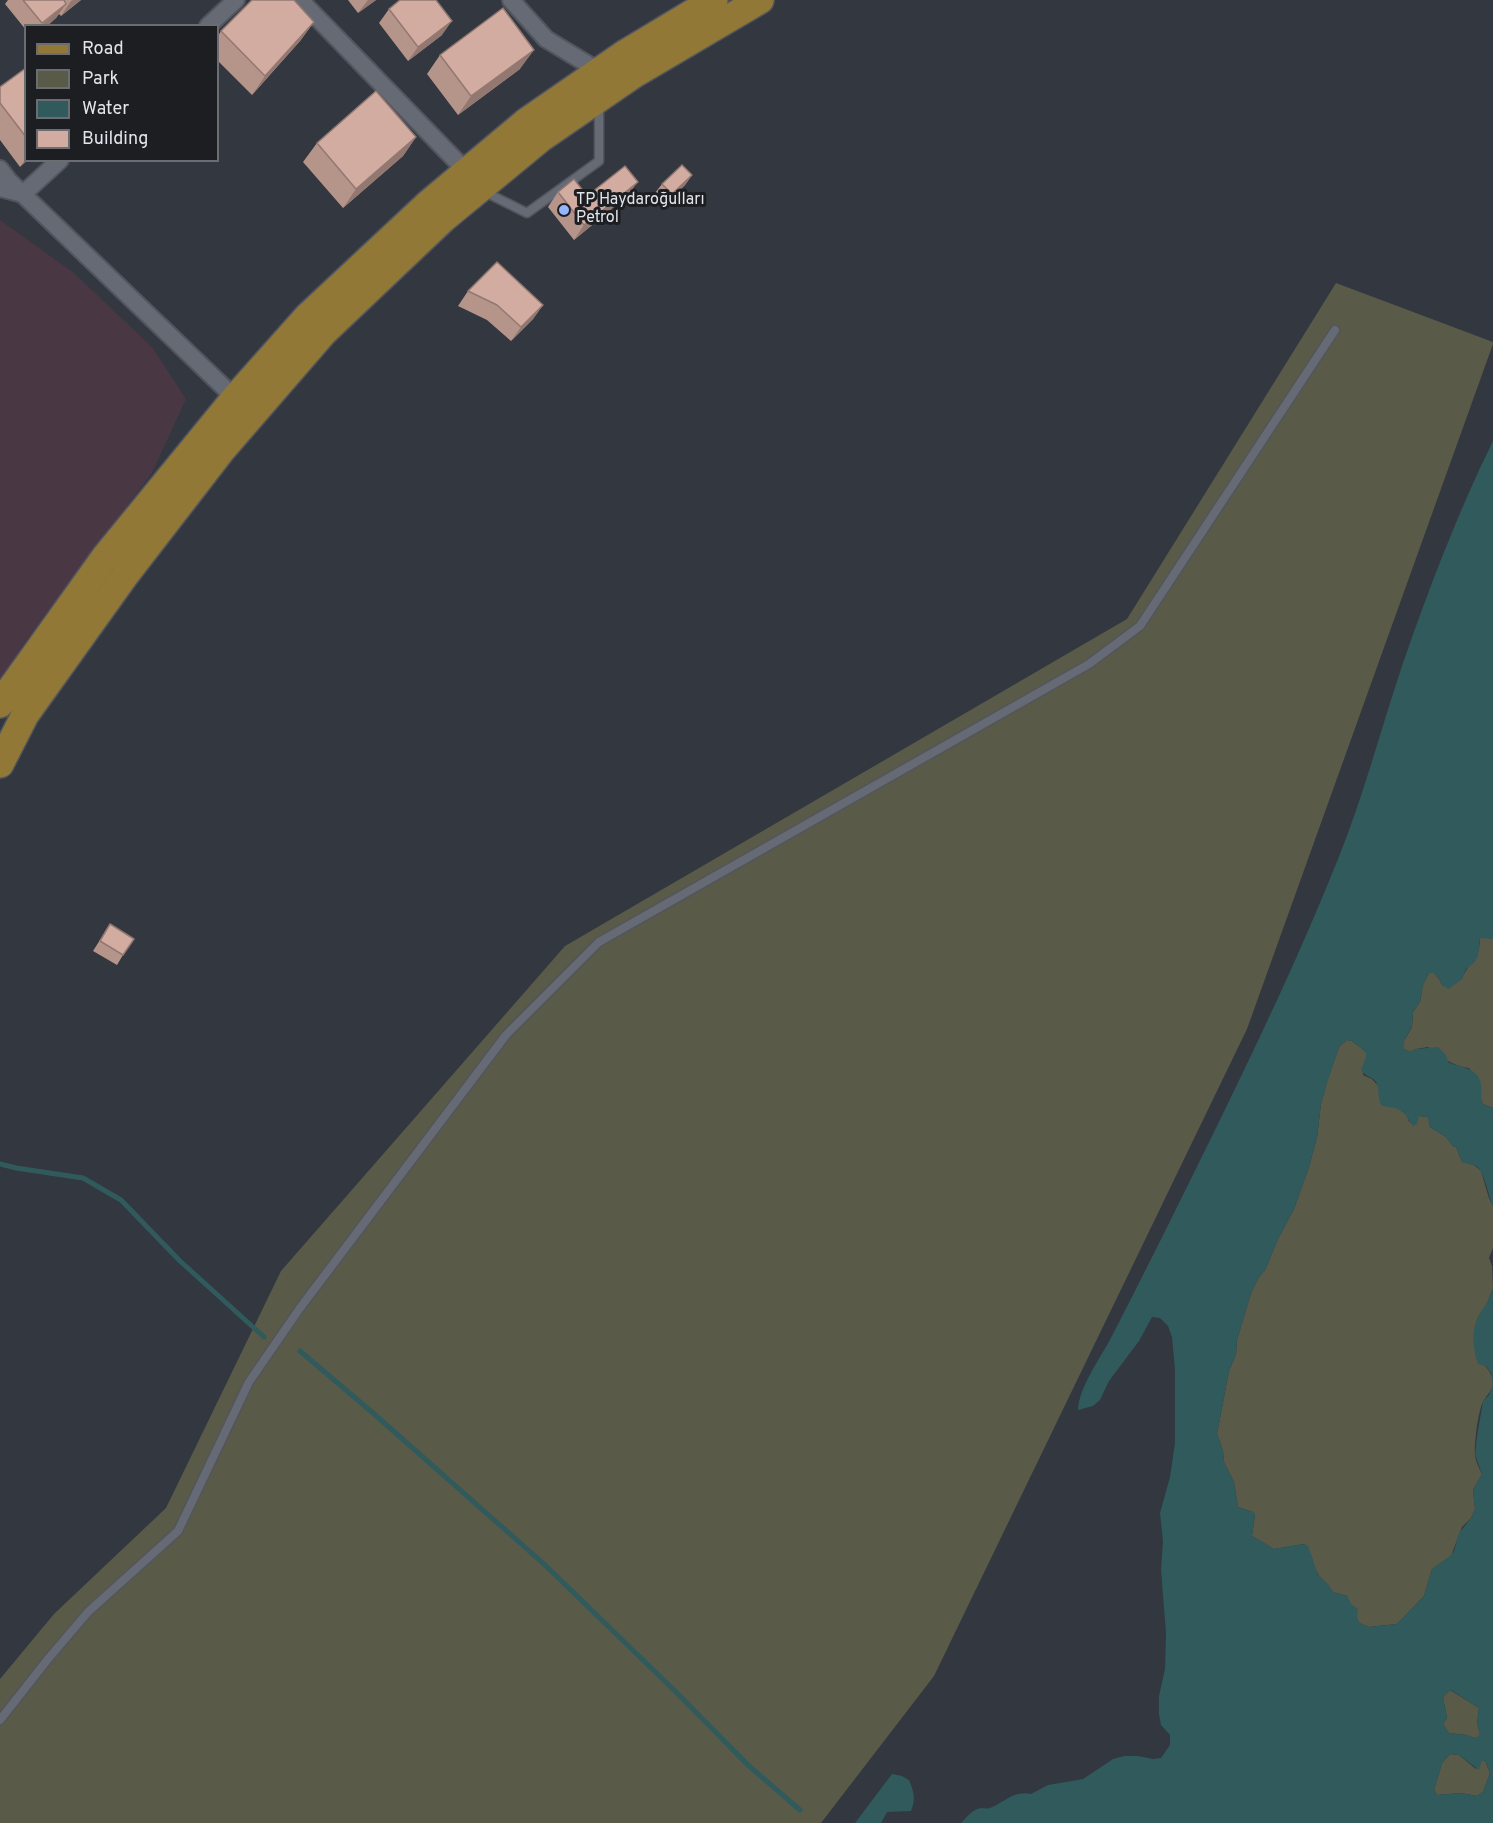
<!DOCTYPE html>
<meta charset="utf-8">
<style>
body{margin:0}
#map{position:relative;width:1493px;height:1823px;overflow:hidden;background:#323740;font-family:Overpass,sans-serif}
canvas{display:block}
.legend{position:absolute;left:24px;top:24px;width:195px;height:138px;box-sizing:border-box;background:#1c1e22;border:2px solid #6b6d72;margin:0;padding:8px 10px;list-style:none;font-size:18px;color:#e1e4ea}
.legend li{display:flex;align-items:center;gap:12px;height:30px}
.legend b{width:30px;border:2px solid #6b6d72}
</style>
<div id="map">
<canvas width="1493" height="1823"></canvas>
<ul class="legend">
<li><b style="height:8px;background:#917836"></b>Road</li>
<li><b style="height:16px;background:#595b48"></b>Park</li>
<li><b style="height:16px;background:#305a5c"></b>Water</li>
<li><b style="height:16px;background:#d2aca1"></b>Building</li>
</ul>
</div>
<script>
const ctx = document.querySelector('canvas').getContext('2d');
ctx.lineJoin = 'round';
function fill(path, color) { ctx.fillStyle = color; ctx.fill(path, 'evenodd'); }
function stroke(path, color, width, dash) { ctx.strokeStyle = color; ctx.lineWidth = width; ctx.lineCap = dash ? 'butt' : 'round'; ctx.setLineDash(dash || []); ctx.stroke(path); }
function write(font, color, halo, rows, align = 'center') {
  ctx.font = font + ' Overpass,sans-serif'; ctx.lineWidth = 6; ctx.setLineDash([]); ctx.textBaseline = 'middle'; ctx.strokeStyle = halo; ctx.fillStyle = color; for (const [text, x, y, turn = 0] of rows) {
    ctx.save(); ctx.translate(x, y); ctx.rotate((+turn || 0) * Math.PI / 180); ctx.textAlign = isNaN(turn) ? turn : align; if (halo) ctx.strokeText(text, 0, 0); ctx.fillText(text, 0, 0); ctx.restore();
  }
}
fill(new Path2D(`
 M0 220 74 273 152 347 186 399 152 473 23 645 0 685Z`), '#493844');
fill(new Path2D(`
 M1336 283 1493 342V344L1247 1029 934 1676 821 1823H0V1679L54 1614 166 1508 281 1271 565 946 1127 619Z
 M1485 937 1493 939V1108L1483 1104 1480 1097 1481 1086 1469 1068C1452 1066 1441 1057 1428 1047L1416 1049 1410 1052 1404 1049V1041L1412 1027 1413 1012 1420 1002 1423 985 1429 973H1434L1439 979 1443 986 1462 979C1470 959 1479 964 1480 938Z
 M1347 1040 1352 1041 1366 1052C1367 1060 1363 1067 1363 1075L1372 1079 1399 1109 1407 1115 1409 1122 1419 1116 1428 1117 1430 1127 1446 1137 1453 1146 1456 1147 1462 1162 1474 1165 1481 1171 1489 1198 1493 1206V1248L1489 1258 1492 1266 1493 1288 1486 1306 1478 1317 1474 1332 1476 1357C1484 1364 1493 1372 1493 1384 1492 1391 1487 1395 1484 1400 1478 1409 1474 1445 1475 1456 1476 1462 1479 1468 1482 1474L1473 1490 1475 1509 1471 1518 1462 1527 1451 1556 1432 1569 1424 1596 1397 1624 1369 1627 1359 1623 1347 1596 1333 1592C1328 1585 1320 1579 1317 1572 1311 1560 1313 1554 1304 1544L1274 1549 1252 1536 1255 1515 1253 1512 1238 1507 1234 1482 1224 1462 1223 1451 1217 1434 1229 1371 1236 1354 1237 1340 1251 1293 1259 1277 1265 1270 1278 1239 1294 1209 1309 1167 1317 1137 1321 1104 1327 1082 1339 1047Z
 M1450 1690 1479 1708 1477 1724 1480 1733 1479 1737 1475 1738 1466 1735 1449 1733 1443 1724 1447 1718 1443 1697Z
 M1450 1754 1459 1755 1476 1769 1482 1760 1485 1761 1490 1773 1483 1792 1477 1796 1461 1793 1437 1795 1434 1790 1442 1763Z`), '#595b48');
fill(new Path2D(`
 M1493 441V939L1480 938 1478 956 1474 963 1466 969 1462 979 1449 989 1443 986 1439 979 1434 973H1429L1423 985 1420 1002 1413 1012 1412 1026 1404 1041V1049L1410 1052 1416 1049 1438 1047 1446 1055 1448 1062C1460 1068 1479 1067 1481 1085 1482 1093 1480 1097 1483 1104L1493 1108V1206C1488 1196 1485 1172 1476 1166 1472 1164 1467 1164 1462 1162L1456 1147 1453 1146 1446 1137 1430 1127 1428 1117 1419 1116 1417 1124 1413 1126C1410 1123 1409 1120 1407 1117 1402 1108 1392 1107 1382 1106 1377 1099 1380 1090 1376 1082 1372 1076 1365 1077 1361 1070L1366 1057V1052L1352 1041 1347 1040 1339 1047 1327 1083 1321 1104 1317 1137 1309 1167 1294 1209 1278 1239 1265 1270 1259 1277 1251 1293 1237 1340 1236 1354 1229 1371 1217 1434 1223 1451 1224 1462 1234 1482 1238 1507 1253 1512 1255 1515 1252 1536 1274 1549 1304 1544 1308 1546 1318 1575 1328 1584 1333 1592 1347 1596 1351 1604 1358 1609 1357 1616 1359 1623 1369 1627 1397 1624 1424 1596 1432 1569 1450 1556 1454 1551 1459 1533 1471 1518 1475 1509 1473 1490 1482 1474 1475 1455 1477 1436 1483 1401 1489 1395 1493 1384 1491 1373 1486 1366 1478 1364C1473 1350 1471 1331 1478 1317 1484 1307 1490 1299 1493 1288V1823H961C966 1818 973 1809 981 1808 984 1808 987 1809 990 1808 1005 1802 1014 1790 1031 1794L1048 1785 1083 1779 1113 1759 1124 1756H1138L1153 1759 1161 1758 1170 1745V1735L1161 1725 1159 1714V1696L1165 1669 1166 1633 1161 1570 1163 1541 1160 1513 1170 1477 1175 1443V1370L1172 1337 1168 1326 1160 1318 1152 1317 1139 1341 1109 1381 1100 1400 1093 1406 1078 1410C1079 1386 1102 1356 1113 1334 1147 1268 1180 1201 1213 1134 1257 1044 1301 952 1338 859 1364 795 1381 728 1403 663 1429 588 1458 512 1493 441ZM1451 1690 1479 1708 1477 1724 1480 1733 1478 1737 1475 1738 1466 1735 1449 1733 1443 1724 1447 1718 1443 1697ZM1450 1754 1459 1755 1479 1770 1482 1760 1485 1761 1490 1773 1483 1792 1477 1796 1461 1793 1437 1795 1434 1790 1442 1763Z
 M892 1774 902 1776 909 1780C914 1792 916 1799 911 1811L887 1812 881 1823H855Z`), '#305a5c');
stroke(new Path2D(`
 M0 1164 16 1168 83 1178 121 1200 180 1261 264 1337
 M300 1351 373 1413 544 1564 676 1692 749 1766 800 1810`), '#305a5c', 5);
const service = new Path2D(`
 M483 191 527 213 599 161V105
 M0 1720 48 1659 88 1612 178 1531 249 1382 300 1308 506 1035 599 942 1089 664 1140 626 1335 330`);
const minor = new Path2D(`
 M300 0 466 171
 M511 0 546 39 599 71
 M208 26 236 0
 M0 169 9 181 235 398
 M0 188 23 194 60 160`);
const primary = new Path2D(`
 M0 704 105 557 235 398 308 316 429 203 527 121 624 54 714 0
 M0 764 25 715 126 574 221 451 324 332 443 219 540 139 636 73 760 0`);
stroke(service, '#52555d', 11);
stroke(minor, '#52555d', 20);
stroke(primary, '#52555d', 30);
stroke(service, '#666a75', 8);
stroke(minor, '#666a75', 16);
stroke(primary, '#917836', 27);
fill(new Path2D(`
 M8 0H81L61 16 59 14 56 18 47 26H26V30L5 4Z
 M348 0H376L358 13Z
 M389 9 442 35 408 61 379 23Z
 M314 22 300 41 252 95 218 61V36L221 31Z
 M440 55 520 69 458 115 427 74Z
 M26 68V160L20 167 0 140V87Z
 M416 137 403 156 343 208 303 162 317 143Z
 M692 175 685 185 665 204 655 193 662 184Z
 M558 192 587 196H627L574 240 548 207Z
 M468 291 543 305 533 319 511 341 487 320 458 306Z
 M110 924 123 955 117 965 93 951Z`), '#b5948a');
fill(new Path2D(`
 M73 0H81L61 16 71 1Z
 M368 0H376L358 13Z
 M66 4 56 18 47 26H40Z
 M452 21 442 35 408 61 418 47Z
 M314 22 300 41 252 95 265 76Z
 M534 50 520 69 458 115 471 96Z
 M416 137 403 156 343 208 356 189Z
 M26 159V160H28L20 167Z
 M692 175 685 185 665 204 672 194Z
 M638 182 627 196 574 240 584 225Z
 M543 305 533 319 511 341 521 327Z`), '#937871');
const building = new Path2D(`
 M23 0H64L66 4 42 23Z
 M252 0H294L314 22 265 76 221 31Z
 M400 0H436L452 21 418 47 389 9Z
 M503 8 534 50 471 96 440 55Z
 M26 68V137L0 103V87Z
 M376 91 416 137 356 189 317 143Z
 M682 165 692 175 672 194 662 184Z
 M625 166 638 182 584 225 558 192 574 179 587 196Z
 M497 262 543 305 521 327 497 305 468 291Z
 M110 924 134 939 123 955 100 941Z`);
fill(building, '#d2aca1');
stroke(building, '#937871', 1.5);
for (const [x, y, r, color] of [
 [564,210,6,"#95b6fd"]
]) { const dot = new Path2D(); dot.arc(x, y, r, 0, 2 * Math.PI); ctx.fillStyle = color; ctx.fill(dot); stroke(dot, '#1c1e22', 2); }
write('16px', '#e1e4ea', '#1c1e22', [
 ["TP Haydaroğulları",576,201],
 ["Petrol",576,219]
], 'left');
</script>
